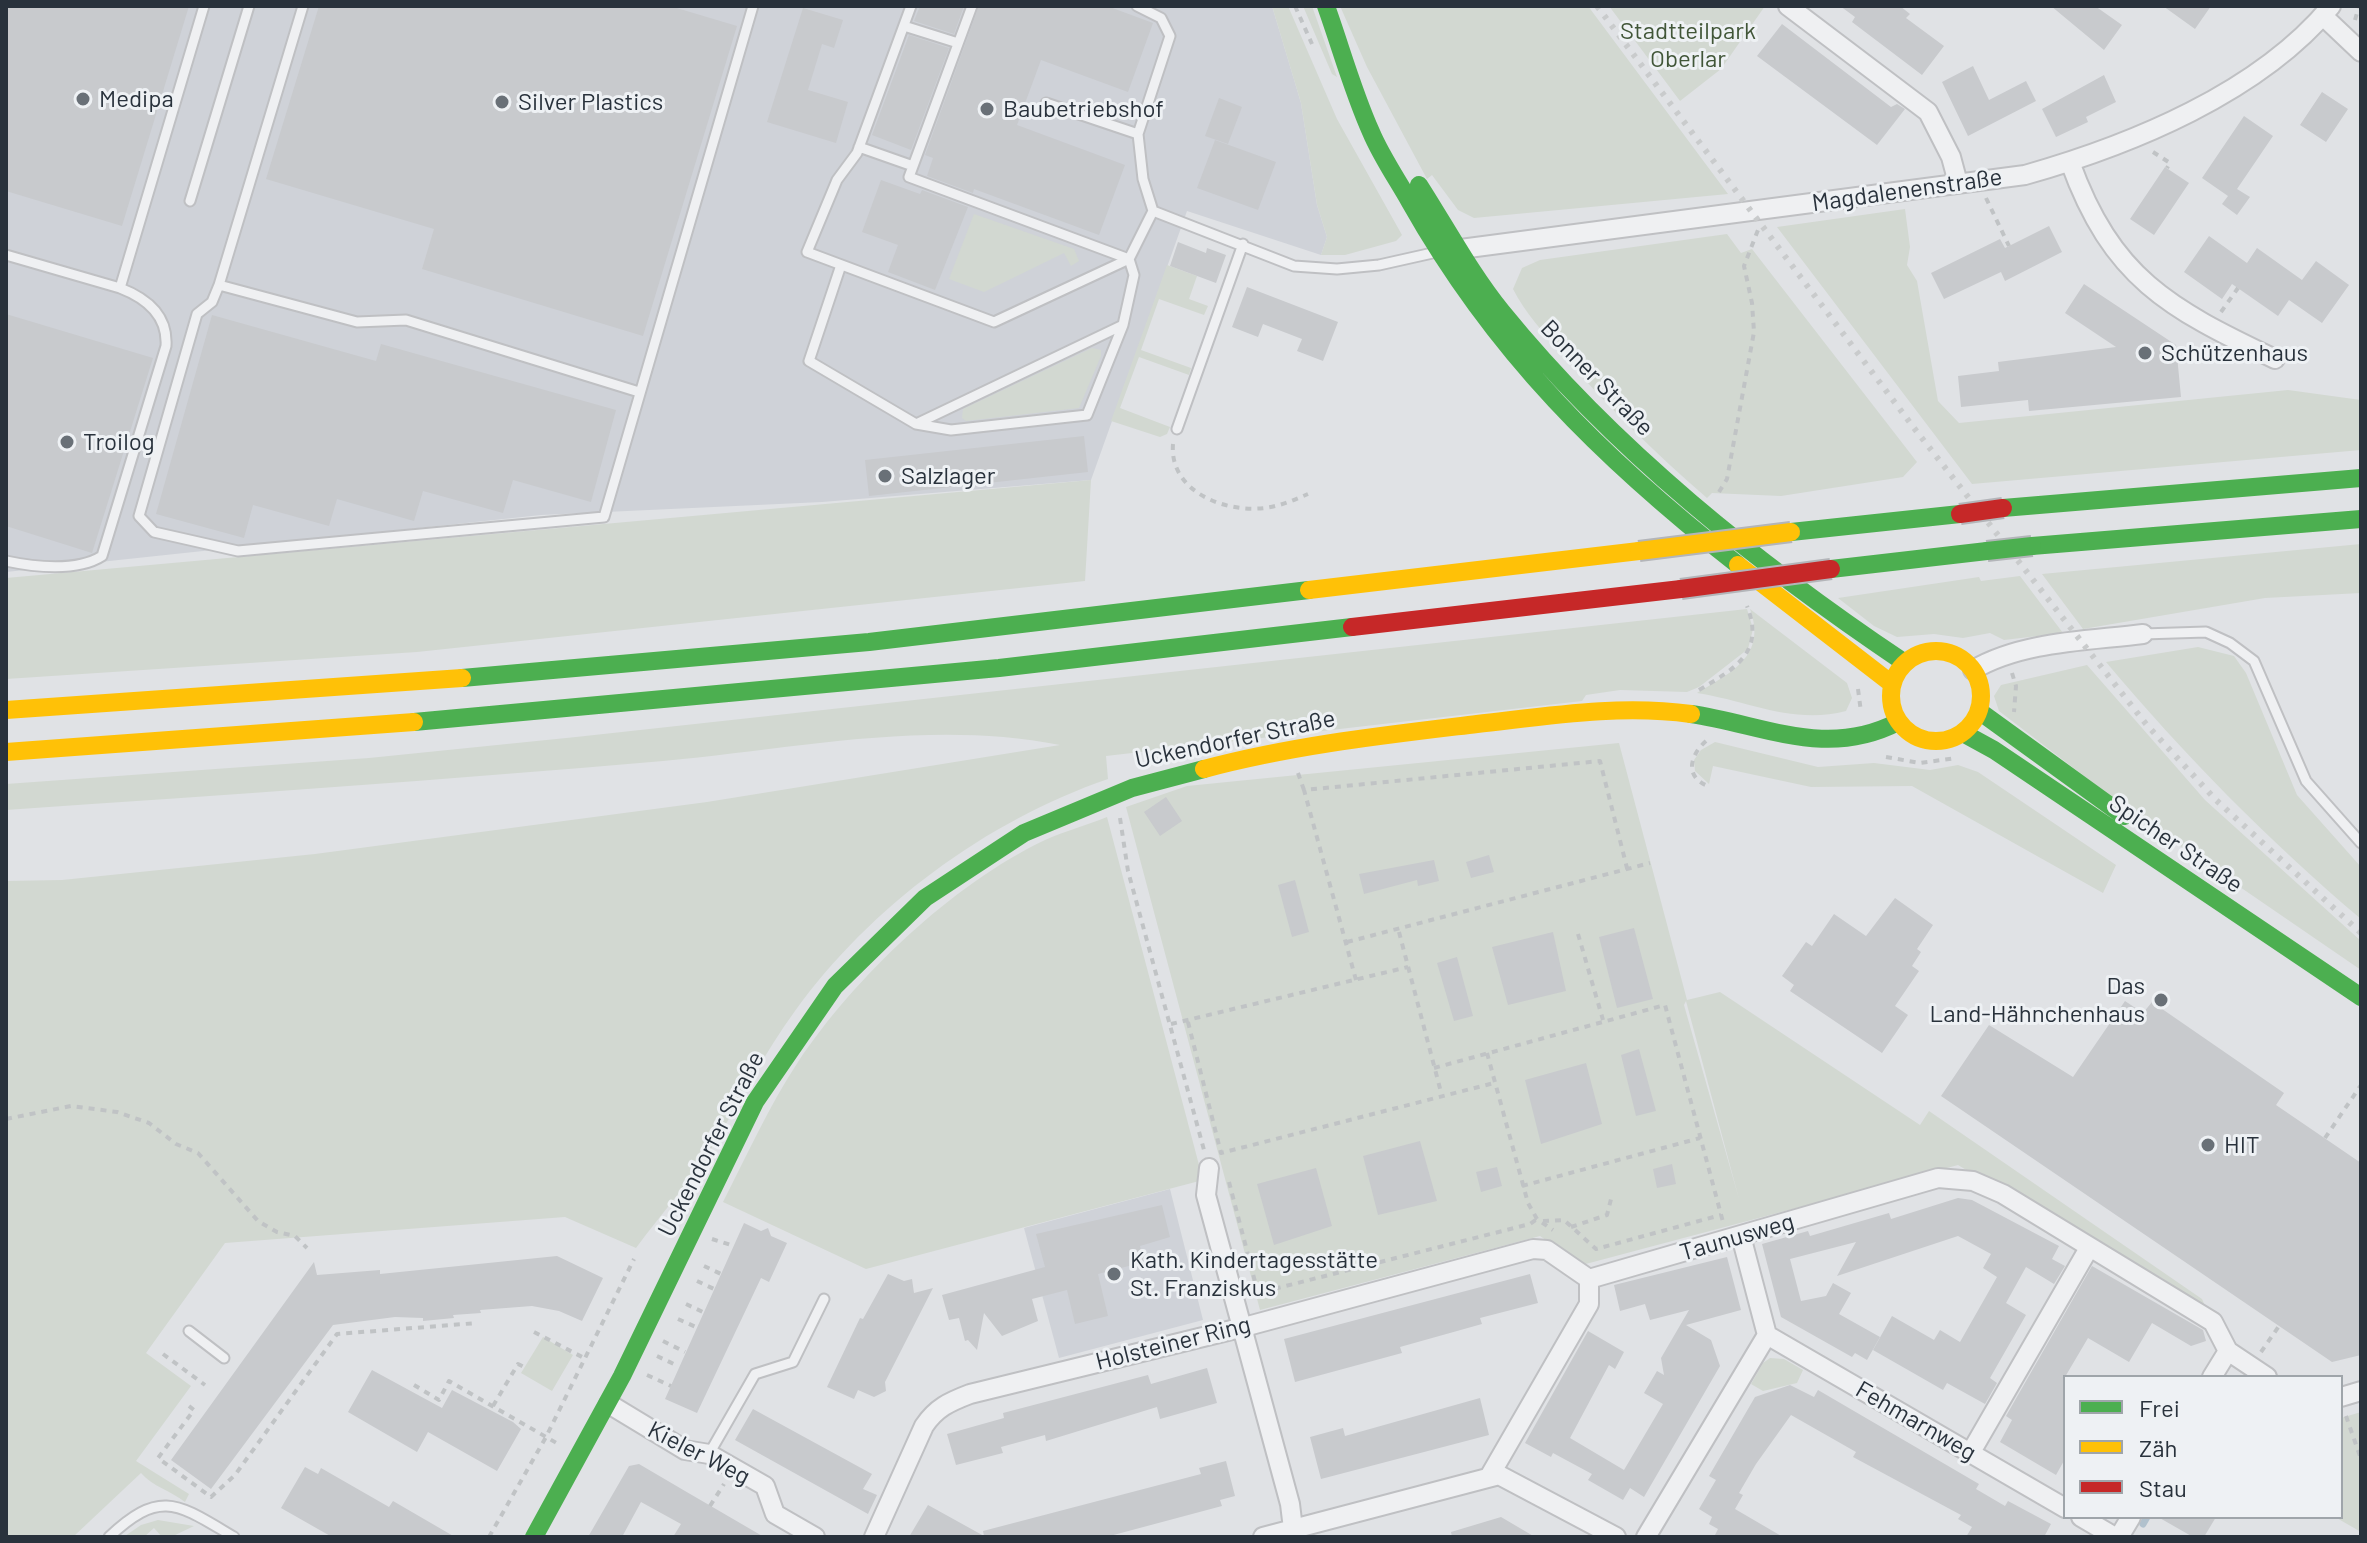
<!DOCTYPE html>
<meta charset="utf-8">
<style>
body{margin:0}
#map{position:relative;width:2367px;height:1543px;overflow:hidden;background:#e0e2e5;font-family:Barlow,sans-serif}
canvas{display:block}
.frame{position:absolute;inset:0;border:8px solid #29323c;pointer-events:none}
.legend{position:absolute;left:2063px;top:1375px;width:280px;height:144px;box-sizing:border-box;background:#eef1f4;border:2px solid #9fa5aa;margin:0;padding:10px 14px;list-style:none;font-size:24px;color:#29323c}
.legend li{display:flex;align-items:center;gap:16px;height:40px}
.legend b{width:40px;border:2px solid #9fa5aa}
</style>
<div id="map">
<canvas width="2367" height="1543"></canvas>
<div class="frame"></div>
<ul class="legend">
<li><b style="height:10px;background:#4caf50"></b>Frei</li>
<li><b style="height:10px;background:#ffc107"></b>Zäh</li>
<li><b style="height:10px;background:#c62828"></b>Stau</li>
</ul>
</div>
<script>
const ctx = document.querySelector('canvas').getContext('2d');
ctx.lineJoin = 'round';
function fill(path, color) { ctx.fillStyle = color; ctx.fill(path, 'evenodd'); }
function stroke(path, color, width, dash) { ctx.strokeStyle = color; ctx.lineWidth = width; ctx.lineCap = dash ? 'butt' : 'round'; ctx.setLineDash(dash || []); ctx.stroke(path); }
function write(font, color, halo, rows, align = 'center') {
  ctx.font = font + ' Barlow,sans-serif'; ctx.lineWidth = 6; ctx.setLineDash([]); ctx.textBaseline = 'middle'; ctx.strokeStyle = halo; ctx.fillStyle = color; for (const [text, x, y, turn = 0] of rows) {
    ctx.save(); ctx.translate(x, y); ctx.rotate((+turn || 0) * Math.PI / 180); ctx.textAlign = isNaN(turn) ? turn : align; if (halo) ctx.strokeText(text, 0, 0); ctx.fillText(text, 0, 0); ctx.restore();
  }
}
fill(new Path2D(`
 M6 6H1272L1301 103 1317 205 1327 237 1321 255 1187 211 1091 480 822 502 541 515 6 572Z
 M1170 1189 1203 1320 1059 1358 1024 1228Z`), '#cfd2d8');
fill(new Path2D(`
 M1272 6H1288L1337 119 1402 235 1396 241 1345 255H1321L1327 237 1317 205 1301 103Z
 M1303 6H1312L1337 77 1332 74Z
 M1340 6H1588L1728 194 1474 218 1458 210 1432 175 1427 179 1367 67Z
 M1609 6H1765L1721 69 1680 101Z
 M1905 209 1910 247 1907 265 1917 281 1938 401 1959 423 2288 390 2361 400V450L1972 484 1777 227Z
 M974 214 1074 249 1079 261 1071 266 1064 253 984 292 949 279Z
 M1727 234 1741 253 1752 249 1917 462 1903 477 1781 496 1712 493 1707 498C1655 453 1606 405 1561 353 1544 333 1525 313 1513 289L1522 268 1540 260Z
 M1167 265 1197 276 1189 299 1208 306 1204 315 1159 299 1141 350 1191 368 1189 375 1139 357 1120 408 1170 427 1167 434 1160 437 1111 421Z
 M1092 348 1101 350V356L1079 408 966 421 962 418 963 409Z
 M1091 480 1085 581 417 652 6 679V578Z
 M2361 544V593L2265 598 2083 629 2042 574Z
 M2020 576 2063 633 2004 640 1990 633 1963 638 1934 634 1897 637 1874 626 1838 598 1979 577 1981 581Z
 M1747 609 1753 629 1748 649 1699 687 1687 692 1620 690 1586 695 1582 701 1106 756 1108 779C986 821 871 906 795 1011 765 1052 742 1097 716 1141 693 1178 662 1213 636 1248L565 1217 225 1243 146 1353 191 1386 136 1461 189 1494 185 1502C170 1490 153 1487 141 1473L73 1537H6V881L62 880 315 854 707 802 1060 745C929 719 794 749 663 761 444 780 225 795 6 810V784L369 758 576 737Z
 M1750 609 1847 683 1852 698 1846 711C1793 725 1749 701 1697 693 1732 672 1767 656 1750 609Z
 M2198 647 2234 656 2246 673 2297 795 2361 867V919C2268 840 2185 756 2106 662Z
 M2087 665 2205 800 2361 941V970L2135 815 1999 711 1994 696 2001 685Z
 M1715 742 1818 767 1874 763 1930 770 1958 765 1978 772 2116 865 2103 893 1912 786 1811 787 1713 766 1709 784 1695 771 1694 760 1701 750Z
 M1619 743 1687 1000 1720 992 1920 1125 1929 1111 2202 1299 2206 1308 2174 1292 2173 1285 2155 1274 2148 1277 2101 1243 2092 1245 1958 1165 1582 1265 1540 1236 1260 1310 1126 807 1187 786ZM1686 1001 1739 1199 1684 1005Z
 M1107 817 1203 1180 866 1269 723 1202C747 1155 769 1106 798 1062 854 978 952 884 1045 840 1065 831 1087 825 1107 817Z
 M543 1337 573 1355 552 1391 521 1373Z
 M1770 1358 1784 1359 1803 1370 1797 1383 1763 1391 1751 1384 1763 1363Z
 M2361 1412V1532L2335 1517H2341V1418Z
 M158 1520 194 1526 171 1537H162L154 1528 144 1537 125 1536 141 1525Z`), '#d2d8d1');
stroke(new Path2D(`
 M2143 1524 2147 1517`), '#b1c1cd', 7);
fill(new Path2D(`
 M6 6H189L122 226 6 191Z
 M319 6H670L737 26 643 336 422 269 434 229 266 179Z
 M920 6H964L954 34 914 21Z
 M979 6H1107L1153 23 1128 92 1041 60 1017 125 1125 165 1099 235 974 189 973 193 927 176 933 158 925 155Z
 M1840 6H1900L1910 14 1906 18 1944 46 1922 75 1852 22 1855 17Z
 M2051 6H2095L2122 25 2104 50Z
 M2163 6H2211L2195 29Z
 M803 8 843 20 834 48 822 44 808 90 848 102 836 143 767 122Z
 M1782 24 1891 107 1897 104 1905 109 1877 145 1757 56Z
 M909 35 949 48 911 150 872 135Z
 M1973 66 1989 100 2026 81 2036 101 1968 136 1942 82Z
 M2104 75 2116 102 2086 117 2088 122 2056 137 2042 109Z
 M2322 92 2348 109 2326 142 2300 125Z
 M1219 98 1242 107 1228 144 1205 136Z
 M2244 116 2273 136 2237 189 2250 197 2237 215 2222 204 2228 196 2202 178Z
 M1215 140 1276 162 1258 210 1197 188Z
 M2165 167 2189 183 2154 235 2130 219Z
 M881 180 920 194 922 190 968 207 935 290 888 272 898 245 862 232Z
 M2049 226 2062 252 2005 281 2001 272 1944 299 1931 273 2000 239 2005 248Z
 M2209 236 2247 263 2257 248 2302 280 2316 261 2349 285 2322 323 2289 300 2278 316 2232 284 2222 299 2184 272Z
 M1178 242 1206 253 1207 248 1226 255 1216 283 1170 266Z
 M2084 284 2176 345 2181 397 2029 411 2028 400 1961 407 1958 376 1999 371 1998 362 2116 347 2065 313Z
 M1247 287 1338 322 1323 361 1297 351 1302 339 1263 324 1258 337 1232 327Z
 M6 314 153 358 92 553 6 526Z
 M212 315 376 361 381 344 616 410 591 502 513 480 503 513 423 491 414 521 337 499 329 526 253 505 244 538 156 514Z
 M1084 436 1088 472 869 496 865 460Z
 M1166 797 1182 821 1160 836 1144 812Z
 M1489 855 1494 872 1471 878 1466 862Z
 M1434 860 1439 881 1418 886 1417 880 1364 894 1359 874Z
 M1295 880 1309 932 1292 937 1278 885Z
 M1895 898 1933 925 1917 949 1921 952 1912 966 1919 971 1895 1006 1908 1015 1882 1053 1790 991 1794 985 1782 976 1806 942 1812 946 1834 914 1866 936Z
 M1634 928 1653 999 1617 1008 1599 937Z
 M1553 932 1566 991 1508 1005 1492 947Z
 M1457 957 1473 1016 1454 1021 1437 963Z
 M2125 1001 2143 1013 2152 1002 2284 1093 2276 1105 2361 1163V1355L2332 1362 1941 1096 1989 1025 2073 1077Z
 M1639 1049 1656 1111 1636 1116 1621 1055Z
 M1586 1063 1602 1124 1541 1144 1525 1080Z
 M1420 1141 1437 1201 1378 1215 1363 1156Z
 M1672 1164 1676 1184 1657 1188 1653 1169Z
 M1497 1167 1502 1186 1481 1192 1476 1172Z
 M1316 1168 1332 1226 1274 1245 1257 1184Z
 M1958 1198 1972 1200 2059 1246 2052 1259 2065 1266 2054 1284 2026 1267 2006 1303 2026 1315 1990 1378 1997 1383 1985 1404 1947 1383 1943 1390 1873 1350 1892 1316 1934 1340 1940 1330 1960 1342 1997 1277 1983 1268 1991 1254 1958 1236 1837 1276 1856 1242 1790 1259 1801 1301 1826 1296 1833 1283 1851 1293 1839 1314 1880 1337 1867 1360 1855 1353 1852 1357 1781 1317 1762 1244 1808 1231 1810 1236 1889 1213 1891 1219Z
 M1162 1205 1170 1237 1140 1246 1144 1262 1098 1274 1108 1316 1075 1324 1067 1290 1032 1299 1038 1321 1002 1336 984 1313 977 1350 968 1340 965 1341 959 1318 949 1320 942 1295 1045 1267 1036 1234Z
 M744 1223 761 1231 768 1228 771 1236 787 1243 769 1282 761 1278 697 1413 665 1399Z
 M557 1256 603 1278 582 1321 559 1311 532 1306 480 1310 481 1313 453 1315 454 1318 423 1321V1318L395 1317 333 1325 211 1489 171 1460 314 1262 317 1275 380 1270V1274Z
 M1727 1257 1741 1310 1686 1325 1711 1340 1720 1366 1644 1497 1630 1488 1623 1500 1588 1480 1592 1474 1553 1453 1551 1457 1525 1443 1588 1331 1624 1352 1615 1369 1609 1365 1570 1438 1624 1470 1663 1404 1644 1393 1657 1371 1664 1375 1661 1358 1689 1310 1650 1320 1645 1304 1620 1311 1614 1285Z
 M2092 1266 2203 1330 2206 1341 2191 1346 2152 1323 2129 1362 2088 1338 2065 1377V1459L2056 1475 2000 1442 2012 1420 2006 1416Z
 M888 1274 904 1281 912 1279 914 1293 933 1288 885 1382 886 1391 874 1397 858 1390 854 1399 827 1387 860 1318 863 1319Z
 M1530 1274 1538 1303 1480 1318 1482 1324 1400 1347 1402 1353 1295 1382 1284 1339Z
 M1207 1368 1217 1403 1160 1419 1157 1407 1046 1441 1045 1435 1001 1447 1003 1453 956 1465 947 1434 1004 1418 1003 1413 1148 1375 1151 1384Z
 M372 1370 442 1408 452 1390 513 1422 521 1429 497 1471 428 1432 417 1452 348 1412Z
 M1790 1385 1814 1397 1818 1390 1979 1484 1976 1489 2005 1506 2008 1501 2051 1524 2044 1537H1966L1972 1527 1958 1519 1961 1515 1853 1457 1856 1452 1791 1415 1756 1464 1739 1493 1743 1495 1735 1509 1783 1537H1714L1718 1529 1709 1524 1712 1517 1699 1509 1716 1480 1709 1476 1755 1397Z
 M1480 1398 1489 1435 1321 1479 1310 1437 1343 1428 1345 1436Z
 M753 1409 872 1474 863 1489 877 1495 868 1514 735 1440Z
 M1226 1461 1235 1496 1220 1500 1222 1506 1106 1537H909L928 1505 984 1536 983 1531 1201 1474 1199 1468Z
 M639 1464 685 1491 764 1537H673L681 1524 641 1502 622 1537H588L629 1466Z
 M305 1467 318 1474 321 1468 389 1507 393 1501 455 1537H332L281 1508Z
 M1501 1517 1535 1537H1452L1451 1532Z
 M2158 1517H2216L2204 1537H2193Z`), '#c8cacd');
const lane = new Path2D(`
 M303 6 219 285 357 322 406 320 639 392
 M911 6 857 153 837 180 807 252 994 322 1129 259
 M972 6 909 177 1129 259
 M1137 6 1161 18 1170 36 1138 134 1143 179 1153 211
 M904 26 958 43
 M1046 103 1138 134
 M859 147 913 166
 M190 201 249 6
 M6 255 120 288 204 6
 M1129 259 1153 211 1294 266 1337 269 1379 265 1437 252
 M841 265 809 361 916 424 951 430 1087 415 1123 325 1134 275 1129 259
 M219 285 212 302 197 314 139 516 154 532 238 551 604 517 753 6
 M916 424 1123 325
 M1177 429 1243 244
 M6 561C34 567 77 572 102 556L166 346C168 315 146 298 120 288
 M2143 634 2206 632 2230 643 2254 661 2306 781 2361 843
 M189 1331 224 1358
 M709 1454 755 1374 793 1362 824 1299
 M109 1537C161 1488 178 1504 234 1537`);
const street = new Path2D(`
 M1788 6 1928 112 1951 157 1958 183
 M2323 16 2361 52
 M2070 162C2112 278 2168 308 2275 359
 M1453 250 2025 175C2131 145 2259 93 2331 6
 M1973 670C2022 641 2088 641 2143 634
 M1209 1168 1206 1195 1290 1504 1294 1537
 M1589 1279 1938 1178 1973 1181 2003 1194 2213 1322 2228 1351
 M1767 1335 2065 1508
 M2228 1351 2267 1377
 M2212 1377 2228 1351
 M2341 1397 2361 1391
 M609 1404 685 1450 709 1454 765 1486 775 1514 815 1537
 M1971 1452 2089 1248
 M1489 1477 1589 1304V1279
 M2081 1517 2115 1537
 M874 1537 924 1426C936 1408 949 1402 970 1394L1244 1327 1533 1249 1547 1250 1589 1279
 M1263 1537 1499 1475 1616 1537
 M1646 1537 1767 1335 1741 1236
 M2119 1537 2131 1517`);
stroke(lane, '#bfc0c3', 13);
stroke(street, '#bfc0c3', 22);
stroke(new Path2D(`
 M1295 6 1312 44
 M2355 20 2359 6
 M2153 152 2170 163 2167 168
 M1986 198 2009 246
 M2221 312 2238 288
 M1173 444C1169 491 1224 513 1265 508 1280 506 1294 500 1308 494
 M1719 492 1727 479 1754 332 1752 303 1744 266 1758 230
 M2012 673 2016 686 2014 712
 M1858 689 1861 712
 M1699 690C1736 668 1765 652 1747 606
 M1706 741C1690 755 1684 777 1708 786
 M1886 757 1920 763 1956 758
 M1298 773 1304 790
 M1120 818 1128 871 1204 1150
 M1399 932 1442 1096
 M1578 934 1603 1020
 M1347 942 1650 863
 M1356 980 1304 790 1600 761 1628 872
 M1188 1022 1221 1153 1494 1083
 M1171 1024 1408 967
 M1487 1053 1528 1203 1537 1219 1553 1230
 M1434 1068 1665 1005 1723 1222
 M6 1119 71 1106 117 1112 149 1123 176 1144 198 1153 258 1221 277 1232 295 1236 307 1248
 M2325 1138 2361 1085
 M1229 1182 1258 1293 1530 1224 1537 1219
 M1522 1186 1700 1138
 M1543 1221 1564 1220 1596 1249 1721 1215
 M1571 1227 1607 1215 1611 1199
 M712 1239 734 1246
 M704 1266 721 1274
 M697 1281 714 1289
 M686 1304 705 1313
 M678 1319 698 1328
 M534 1332 586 1359
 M663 1341 685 1352
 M2261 1352 2279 1326
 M163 1354 205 1385
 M657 1356 678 1366
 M647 1375 671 1386
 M414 1385 439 1400 449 1381 560 1445
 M189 1406 194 1410 158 1458 211 1497 235 1475 337 1334 477 1323
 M493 1406 518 1364 526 1368
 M2346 1416 2361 1459
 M710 1506 724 1484
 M478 1537V1536
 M489 1537 546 1437 634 1259`), '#c0c3c5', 4, [6, 6]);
stroke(lane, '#eff0f2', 9);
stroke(street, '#eff0f2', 18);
stroke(new Path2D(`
 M1326 6C1341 48 1353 92 1371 132 1381 156 1397 179 1410 202 1495 353 1603 459 1738 565
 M1419 185C1446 227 1471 274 1502 312 1614 450 1759 565 1905 663
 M2003 508 2361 478
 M1791 532 1960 514
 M2032 546 2361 519
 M1831 569 1987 551
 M462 678 869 642 1309 590
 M1979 711 2124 816
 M1691 714C1765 725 1826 759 1898 722
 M414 722 999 668 1352 627
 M1963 733 1994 750 2361 997
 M534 1537 622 1376 755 1102 835 986 925 898 1024 833 1132 788 1204 769`), '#4caf50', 18);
stroke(new Path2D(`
 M1738 565 1892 684
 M1309 590 1639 551
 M1891 696a45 45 0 1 1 90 0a45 45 0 1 1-90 0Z
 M6 710 462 678
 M6 752 414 722
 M1204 769C1294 745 1386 735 1477 724 1548 716 1620 704 1691 714`), '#ffc107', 18);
stroke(new Path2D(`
 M1352 627 1681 589`), '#c62828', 18);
stroke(new Path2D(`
 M1597 6 1914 428 2146 724 2216 800 2361 933`), '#c9cbcc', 6, [4, 8]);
const fastBridge = new Path2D(`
 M1987 551 2032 546`);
const slowBridge = new Path2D(`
 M1639 551 1791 532`);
const jamBridge = new Path2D(`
 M1960 514 2003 508
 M1681 589 1831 569`);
stroke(fastBridge, '#b3b5b9', 22, []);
stroke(slowBridge, '#b3b5b9', 22, []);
stroke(jamBridge, '#b3b5b9', 22, []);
stroke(fastBridge, '#4caf50', 18);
stroke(slowBridge, '#ffc107', 18);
stroke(jamBridge, '#c62828', 18);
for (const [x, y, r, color] of [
 [83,99,8,"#697077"],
 [502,102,8,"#697077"],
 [987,109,8,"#697077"],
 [2145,353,8,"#697077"],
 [67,442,8,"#697077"],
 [885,476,8,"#697077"],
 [2161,1000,8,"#697077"],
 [2208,1145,8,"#697077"],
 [1114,1274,8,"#697077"]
]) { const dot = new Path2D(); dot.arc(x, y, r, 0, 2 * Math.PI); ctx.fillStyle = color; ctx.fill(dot); stroke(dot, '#eef1f4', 3); }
write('24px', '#415638', '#eef1f4', [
 ["Stadtteilpark",1688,31],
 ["Oberlar",1688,59]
]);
write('24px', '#29323c', '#eef1f4', [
 ["Medipa",99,99],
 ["Silver Plastics",518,102],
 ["Baubetriebshof",1003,109],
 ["Schützenhaus",2161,353],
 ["Troilog",83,442],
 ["Salzlager",901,476],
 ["Das",2145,986,"right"],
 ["Land-Hähnchenhaus",2145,1014,"right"],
 ["HIT",2224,1145],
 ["Kath. Kindertagesstätte",1130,1260],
 ["St. Franziskus",1130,1288]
], 'left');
write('24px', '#29323c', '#eef1f4', [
 ["Magdalenenstraße",1907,190,-8],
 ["Bonner Straße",1597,378,46],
 ["Uckendorfer Straße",1235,739,-12],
 ["Spicher Straße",2176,844,34],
 ["Uckendorfer Straße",711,1144,-63],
 ["Taunusweg",1737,1237,-16],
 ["Holsteiner Ring",1173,1343,-14],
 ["Fehmarnweg",1916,1421,30],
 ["Kieler Weg",699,1453,27]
]);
</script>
